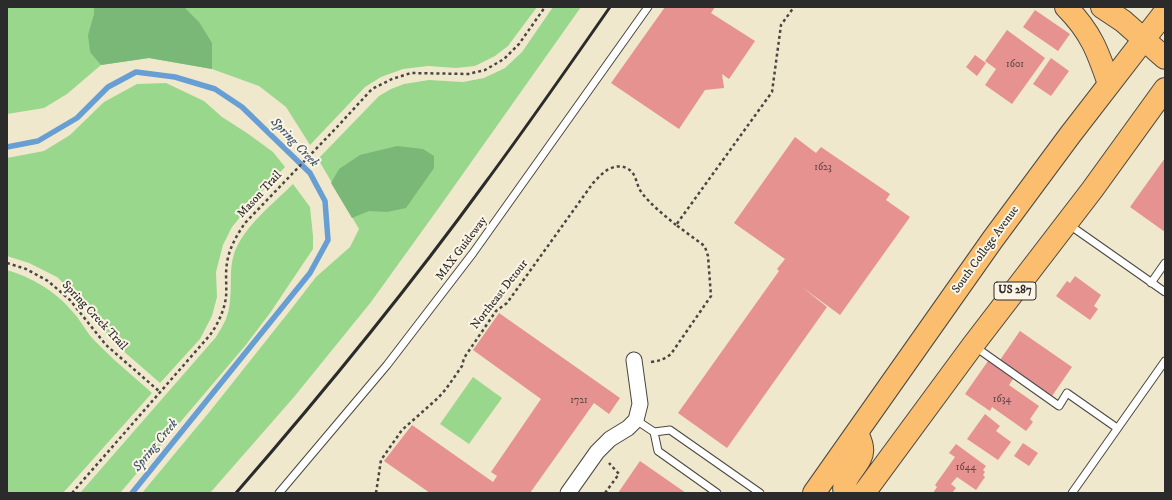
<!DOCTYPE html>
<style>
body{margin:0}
#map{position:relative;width:1172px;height:500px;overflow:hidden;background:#f0e8cc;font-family:"IM FELL DW Pica",serif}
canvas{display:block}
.frame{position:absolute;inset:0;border:8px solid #2b2b2b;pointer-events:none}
</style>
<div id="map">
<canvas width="1172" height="500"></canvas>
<div class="frame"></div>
</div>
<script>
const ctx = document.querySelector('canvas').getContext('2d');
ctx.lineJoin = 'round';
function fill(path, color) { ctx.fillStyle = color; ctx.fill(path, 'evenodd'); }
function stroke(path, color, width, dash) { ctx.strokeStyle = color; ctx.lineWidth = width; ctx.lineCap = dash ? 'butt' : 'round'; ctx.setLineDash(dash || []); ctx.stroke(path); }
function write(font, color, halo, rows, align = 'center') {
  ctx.font = font + ' "IM FELL DW Pica",serif'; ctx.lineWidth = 4; ctx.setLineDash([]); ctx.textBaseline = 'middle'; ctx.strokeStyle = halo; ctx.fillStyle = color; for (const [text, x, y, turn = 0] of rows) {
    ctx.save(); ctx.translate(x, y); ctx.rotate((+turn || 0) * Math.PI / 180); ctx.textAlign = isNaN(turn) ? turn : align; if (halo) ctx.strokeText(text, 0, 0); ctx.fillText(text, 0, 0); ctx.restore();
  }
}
fill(new Path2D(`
 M8 7H537L508 46 495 56 475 66 456 68 428 66 403 69 381 77 365 87 310 145 286 107 259 86 212 69 149 58 101 65 67 94 44 108 7 114V9Z
 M553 7H581L443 202 371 302 294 397 210 493H142L211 410 292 308 316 277 350 247 359 229 318 159 379 96 391 89 404 84 429 80 463 82 484 78 505 68 522 52Z
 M166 83 204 101 222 117 247 133 273 152 285 167 254 200 232 227 223 245 216 272 217 297 212 316 200 339 160 383 113 342 82 301 57 277 29 263 7 256V158L44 151 70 135 104 102 137 84Z
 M293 184 310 207 313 236V249L270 313 245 346 120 493H80L216 337C224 324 229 316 230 300 232 285 229 269 234 254 243 227 273 204 293 184Z
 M7 270C31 277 55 291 71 310 80 319 85 330 93 339 112 359 132 375 152 393L63 493H7Z
 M473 377 502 398 469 444 440 424Z`), '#99d78d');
fill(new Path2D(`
 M94 7H184L199 22 212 43V69L149 58 101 65 90 52 88 35 94 14Z
 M397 146 423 149 434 156V168L406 208 387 212 369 211 352 218 331 183 339 169 360 155Z`), '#7ab878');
stroke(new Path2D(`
 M7 147 38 141 77 118 108 87 136 72 175 77 215 89 242 107 310 173 325 201 328 240 310 273 132 493`), '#679ed4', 5.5);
fill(new Path2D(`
 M665 7H715L711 13 755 41 729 79 722 74 724 88 705 90 679 129 611 83Z
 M1035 10 1070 34 1058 51 1023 27Z
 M1007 30 1045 58 1012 104 985 85 996 69 985 61Z
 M975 55 986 63 977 76 966 67Z
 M1051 58 1069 71 1051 96 1033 84Z
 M795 137 816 153 821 147 890 194 886 200 910 217 840 315 802 287 827 307 727 448 678 413 779 271 777 269 785 259 734 223Z
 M1165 158V232L1130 207Z
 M1075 276 1101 295 1094 306 1098 309 1090 320 1056 296 1067 281 1070 283Z
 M499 313 620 398 609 414 594 403 530 493 520 492V493H430L384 461 412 425 493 482 497 476 491 472 541 399 473 350Z
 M1020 331 1072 367 1052 396 1000 360Z
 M988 361 1013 379 1009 385 1039 406 1030 419 1033 422 1026 431 992 407 990 411 965 394Z
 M985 414 1000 426 996 431 1011 442 998 460 967 439Z
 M1023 443 1038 453 1029 466 1014 456Z
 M956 444 986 466 983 470 985 472 983 475 985 477 976 490 957 477 951 484 956 488 952 493H933L937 487 935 485 955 457 949 453Z
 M640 461 686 493H618Z`), '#e59290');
const service = new Path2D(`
 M1068 224 1165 292
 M1151 283 1165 263
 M974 346 1059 406 1067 393 1117 428
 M636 420 654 432 670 430 760 493
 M654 432 658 451 717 493
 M279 493 387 365 473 253 648 7
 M1072 493 1165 361`);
const minor = new Path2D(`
 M568 493 597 452 610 439 628 428 636 420 640 404 634 360`);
const primary = new Path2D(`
 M1066 7C1091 32 1098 52 1109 84
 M1102 7 1123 21 1165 58`);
const trunk = new Path2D(`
 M814 493 993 239 1070 135 1165 12
 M845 493C839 477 865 463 862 448 862 443 859 438 857 433
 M864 493 973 345 1092 190 1165 89`);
stroke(service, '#494743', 9);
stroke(minor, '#494743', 17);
stroke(primary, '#494743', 24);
stroke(trunk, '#494743', 24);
stroke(new Path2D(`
 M7 263 26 269 48 281 70 300 106 345 160 392
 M651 362C659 361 665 359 671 354L711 296 708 256 705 247 702 244 676 225 772 92 781 25 794 7
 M72 493 210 335C218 324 224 311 226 297 227 286 225 274 227 263 229 248 237 235 245 223L338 126 372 89 392 79 411 73 468 74 485 70 504 59 519 44 545 7
 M376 493 381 460 402 430 438 398 446 389 462 366 464 358 496 311 507 303 593 183C598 178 603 172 609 169 619 164 630 166 635 177 637 182 638 188 642 193 651 205 664 215 676 225
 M605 493 619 474 609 463`), '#494743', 2.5, [3, 3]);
stroke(service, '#fff', 7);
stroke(minor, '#fff', 15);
stroke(primary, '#fbbd6e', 22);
stroke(trunk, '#fbbd6e', 22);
stroke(new Path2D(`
 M236 493C323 393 407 290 485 183 528 125 569 66 610 7`), '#2b2b2b', 3);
write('10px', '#5a4544', null, [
 ["1601",1015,65],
 ["1623",823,168],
 ["1634",1002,400],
 ["1721",579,401],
 ["1644",966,468]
]);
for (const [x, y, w] of [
 [1015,291,42]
]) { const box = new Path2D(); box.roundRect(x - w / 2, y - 9, w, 18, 3); ctx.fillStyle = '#fcf5e5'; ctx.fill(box); stroke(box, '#2b2b2b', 1); }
write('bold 11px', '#2b2b2b', null, [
 ["US 287",1015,291]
]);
write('12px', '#2b2b2b', '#fcf5e5', [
 ["Mason Trail",260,195,-47],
 ["MAX Guideway",462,249,-53],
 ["South College Avenue",986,250,-54],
 ["Northeast Detour",500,295,-52],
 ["Spring Creek Trail",94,316,47]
]);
write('italic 13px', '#43596f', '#fcf5e5', [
 ["Spring Creek",294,143,46],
 ["Spring Creek",156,446,-51]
]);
</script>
